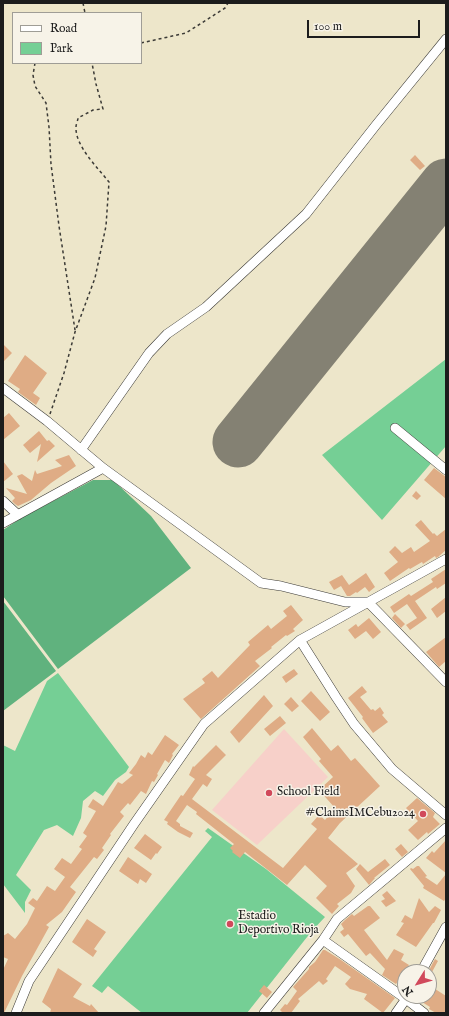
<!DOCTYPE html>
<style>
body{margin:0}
#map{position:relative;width:449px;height:1016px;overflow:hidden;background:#ede6ca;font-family:"IM FELL English",serif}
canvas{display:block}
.frame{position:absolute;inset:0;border:4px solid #1c1c1c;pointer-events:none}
.legend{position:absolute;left:12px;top:12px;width:130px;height:52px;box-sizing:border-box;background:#f7f3e8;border:1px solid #9f9d96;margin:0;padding:5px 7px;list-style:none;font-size:12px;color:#1c1c1c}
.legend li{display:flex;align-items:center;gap:8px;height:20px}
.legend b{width:20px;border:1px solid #9f9d96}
.north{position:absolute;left:397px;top:964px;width:40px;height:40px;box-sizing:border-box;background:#f7f3e8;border:1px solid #9f9d96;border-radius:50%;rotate:233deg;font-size:11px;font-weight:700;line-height:16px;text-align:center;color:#1c1c1c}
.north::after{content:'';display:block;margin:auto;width:14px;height:18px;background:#d1495b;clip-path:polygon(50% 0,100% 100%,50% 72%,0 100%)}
.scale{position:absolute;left:307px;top:20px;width:113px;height:18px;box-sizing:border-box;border:2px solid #1c1c1c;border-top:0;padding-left:5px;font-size:12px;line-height:14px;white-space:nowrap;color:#1c1c1c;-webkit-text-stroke:3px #f7f3e8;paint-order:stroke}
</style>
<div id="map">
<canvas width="449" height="1016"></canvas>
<div class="frame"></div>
<ul class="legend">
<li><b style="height:5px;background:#fff"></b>Road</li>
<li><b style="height:11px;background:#75cf95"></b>Park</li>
</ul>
<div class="north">N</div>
<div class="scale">100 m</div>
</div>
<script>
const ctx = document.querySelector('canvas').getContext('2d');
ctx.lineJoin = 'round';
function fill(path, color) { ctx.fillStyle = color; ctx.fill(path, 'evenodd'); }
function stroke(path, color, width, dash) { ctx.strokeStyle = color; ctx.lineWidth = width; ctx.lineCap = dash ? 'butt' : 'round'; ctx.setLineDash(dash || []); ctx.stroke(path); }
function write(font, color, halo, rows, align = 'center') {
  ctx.font = font + ' "IM FELL English",serif'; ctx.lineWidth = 3; ctx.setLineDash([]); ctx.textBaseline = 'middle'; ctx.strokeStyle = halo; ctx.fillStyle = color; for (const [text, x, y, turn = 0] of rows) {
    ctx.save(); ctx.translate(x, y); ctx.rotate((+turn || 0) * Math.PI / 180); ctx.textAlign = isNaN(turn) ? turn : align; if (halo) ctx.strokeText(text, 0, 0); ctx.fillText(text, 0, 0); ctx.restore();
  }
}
fill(new Path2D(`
 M284 729 328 777 257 845 212 810Z`), '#f7d0c9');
fill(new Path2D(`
 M446 359V446L382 520 322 455Z
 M58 673 129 767 126 772 115 780 103 796 95 791 83 801 81 818 73 836 57 825 44 830 16 875 31 890 25 902V913L3 884V745L15 751 47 681Z
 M208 828 266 869 325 917 311 932 247 1013H142L108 986 102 993 92 986 212 837 205 831Z`), '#75cf95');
fill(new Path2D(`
 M93 480H113L151 516 191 568 58 669 3 596V530L21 518Z
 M3 601 56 671 3 711Z`), '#60b27e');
stroke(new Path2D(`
 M238 442 446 184`), '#848173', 51);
fill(new Path2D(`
 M415 155 425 166 420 170 410 160Z
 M3 344 12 353 3 362Z
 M25 355 47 373 33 393 40 398 36 405 18 392 20 389 8 381Z
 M9 413 20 426 3 440V418Z
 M39 431 47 441 49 440 55 446 37 462 41 444 30 453 23 445Z
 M69 455 76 466 51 483 31 500 18 506 15 504 12 501 15 498 6 488 27 494 17 476 22 474 32 481 35 470 37 474 62 466 55 460Z
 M3 461 13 474 3 482Z
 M434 468 446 477V499L424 480Z
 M416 491 421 496 417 500 412 496Z
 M421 520 433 534 434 533 437 536 446 529V550L438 557 436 558 435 556 423 564 422 562 410 569 409 568 390 581 384 573 398 562 389 552 395 546 402 553 411 547 414 552 430 541 415 525Z
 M446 569V583L437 589 436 587 415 601 427 618 410 630 406 625 417 618 407 604 394 613 390 607 409 594 411 596 433 582 431 579Z
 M366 573 375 587 369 592 365 587 357 593 356 592 350 596H347L341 586 334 590 329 582 342 575 349 585Z
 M446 597V611L437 618 431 609Z
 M291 605 303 620 293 629 295 631 287 636 286 635 271 647 272 648 255 661 260 666 201 719 183 699 205 683 202 679 212 671 218 678 250 645 248 642 268 625 271 629 287 616 283 611Z
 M395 614 405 624 401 628 392 618Z
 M369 618 381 632 373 639 366 631 355 639 348 630 356 624 358 627Z
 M446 637V661L439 667 426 652Z
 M294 669 298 674 286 683 282 677Z
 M362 686 367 692 360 697 371 710 373 709 375 711 380 707 384 713 382 715 388 722 373 733 362 718 363 717 348 698Z
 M311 691 330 712 320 721 301 701Z
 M264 695 273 706 239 743 230 732Z
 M291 697 299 706 292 712 284 704Z
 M280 716 286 723 270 736 264 729Z
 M312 728 331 751 338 745 351 761 355 758 380 786 340 823 328 838 358 864 346 873 355 886 351 893 337 904 339 906 332 914 316 898 327 886 305 865 287 885 245 852 240 858 232 852 233 851 230 848 234 844 196 814 197 812 187 805 176 821 180 824V826L193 833 190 838 178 832 167 824 168 822 164 820 181 795 183 796 195 779 189 775 193 766 194 767 216 745 226 755 206 775 212 779 207 787 203 784 192 799 283 868 317 829 311 824 319 815 325 820 335 808 319 790 333 777 319 761 321 759 303 737Z
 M165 735 179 745 172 754 173 755 169 763 165 760 157 774 158 775 154 782 152 781 146 794 141 791 130 805 128 803 120 812 124 816 110 834 111 835 102 848 104 850 97 859 94 857 70 887 76 892 62 912 46 925 49 927 22 976 4 1013H3V970L8 959 3 957V936L8 933 15 939 27 924 35 908 28 903 33 898 37 901 47 886 55 891 65 877 54 869 62 858 71 864 82 849 79 847 87 836 83 833 96 811 88 807 93 799 103 806 118 782 122 784 133 775 129 773 136 764 141 755 145 758 148 752 152 755Z
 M417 798 435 813 433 817 440 824 428 834 427 832 418 840 408 830 418 821 406 808Z
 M145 834 162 847 157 854 156 853 151 860 134 848Z
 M446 840V873L426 858 432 851 434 853Z
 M401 844 408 852 402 857 395 849Z
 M128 857 152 874 146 883 140 879 138 884 119 871Z
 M385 859 390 865 374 878H375L369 885 356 869 360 864 368 872Z
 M417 866H419L427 876 425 877 437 885 446 874V898L444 901 423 888 424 886 410 869 411 868 413 869Z
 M387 891 396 901 386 907 381 901 385 899 382 895Z
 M419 898 429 912 435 906 441 910 434 923H433L416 947 396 935 404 923 401 922 405 915 412 919Z
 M368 906H370L380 918 364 930 387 960 394 949 404 954 401 960 409 965 396 984 382 975 385 969 370 953 366 956 348 934 344 937 340 932 344 929 341 924 345 920 352 914 354 916Z
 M87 919 106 932 94 949 97 951 93 957 72 942Z
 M323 950H325L341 960 395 998 383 1013 364 999 367 994 350 989 345 984 351 977 335 966 326 979 328 981 323 985 319 981 298 999 300 1001 291 1013H283L280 1010 285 1004 287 1005 297 991 293 987 309 969V967L315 962Z
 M435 959 438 961 432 972H428Z
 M58 968 82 984 73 997 90 1006 91 1004 99 1013H50L51 1009 42 1002Z
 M264 985 272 992 267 998 259 991Z
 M429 985 446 996V1013H436L429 1009 430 1007 414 997V996H429Z`), '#dfac85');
const minor = new Path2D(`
 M3 388 47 421 103 468 261 583 281 586 345 602H368L446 682
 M395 428 446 470
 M81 450 149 353 167 334 206 307 306 214 376 125 446 39
 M3 501 18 515
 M3 523 103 468
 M300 640 336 697 354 724 392 769 446 815
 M323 940 406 999 424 1013
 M421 972 446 927
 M16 1013 29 981 134 824 204 724 300 640 446 559
 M264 1013 323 940 337 919 446 828
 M396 1013 408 996`);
stroke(minor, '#3b3a36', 10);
stroke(new Path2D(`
 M83 3 85 13
 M141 43 186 33 225 8 228 3
 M35 63 33 75 35 86 46 103 49 127 51 164 59 226 75 330
 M50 414 64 373 75 332 95 278 106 226 109 182C98 168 75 146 76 127 76 124 78 120 78 118L93 110 103 109 96 84 92 63`), '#3b3a36', 1.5, [3, 3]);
stroke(minor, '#fff', 9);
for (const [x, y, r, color] of [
 [269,793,4,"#d1495b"],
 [423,814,4,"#d1495b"],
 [230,924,4,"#d1495b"]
]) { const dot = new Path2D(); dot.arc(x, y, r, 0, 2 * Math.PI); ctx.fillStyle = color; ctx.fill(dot); stroke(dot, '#f7f3e8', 1.5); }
write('12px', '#1c1c1c', '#f7f3e8', [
 ["School Field",277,793],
 ["#ClaimsIMCebu2024",415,814,"right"],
 ["Estadio",238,917],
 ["Deportivo Rioja",238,931]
], 'left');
</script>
